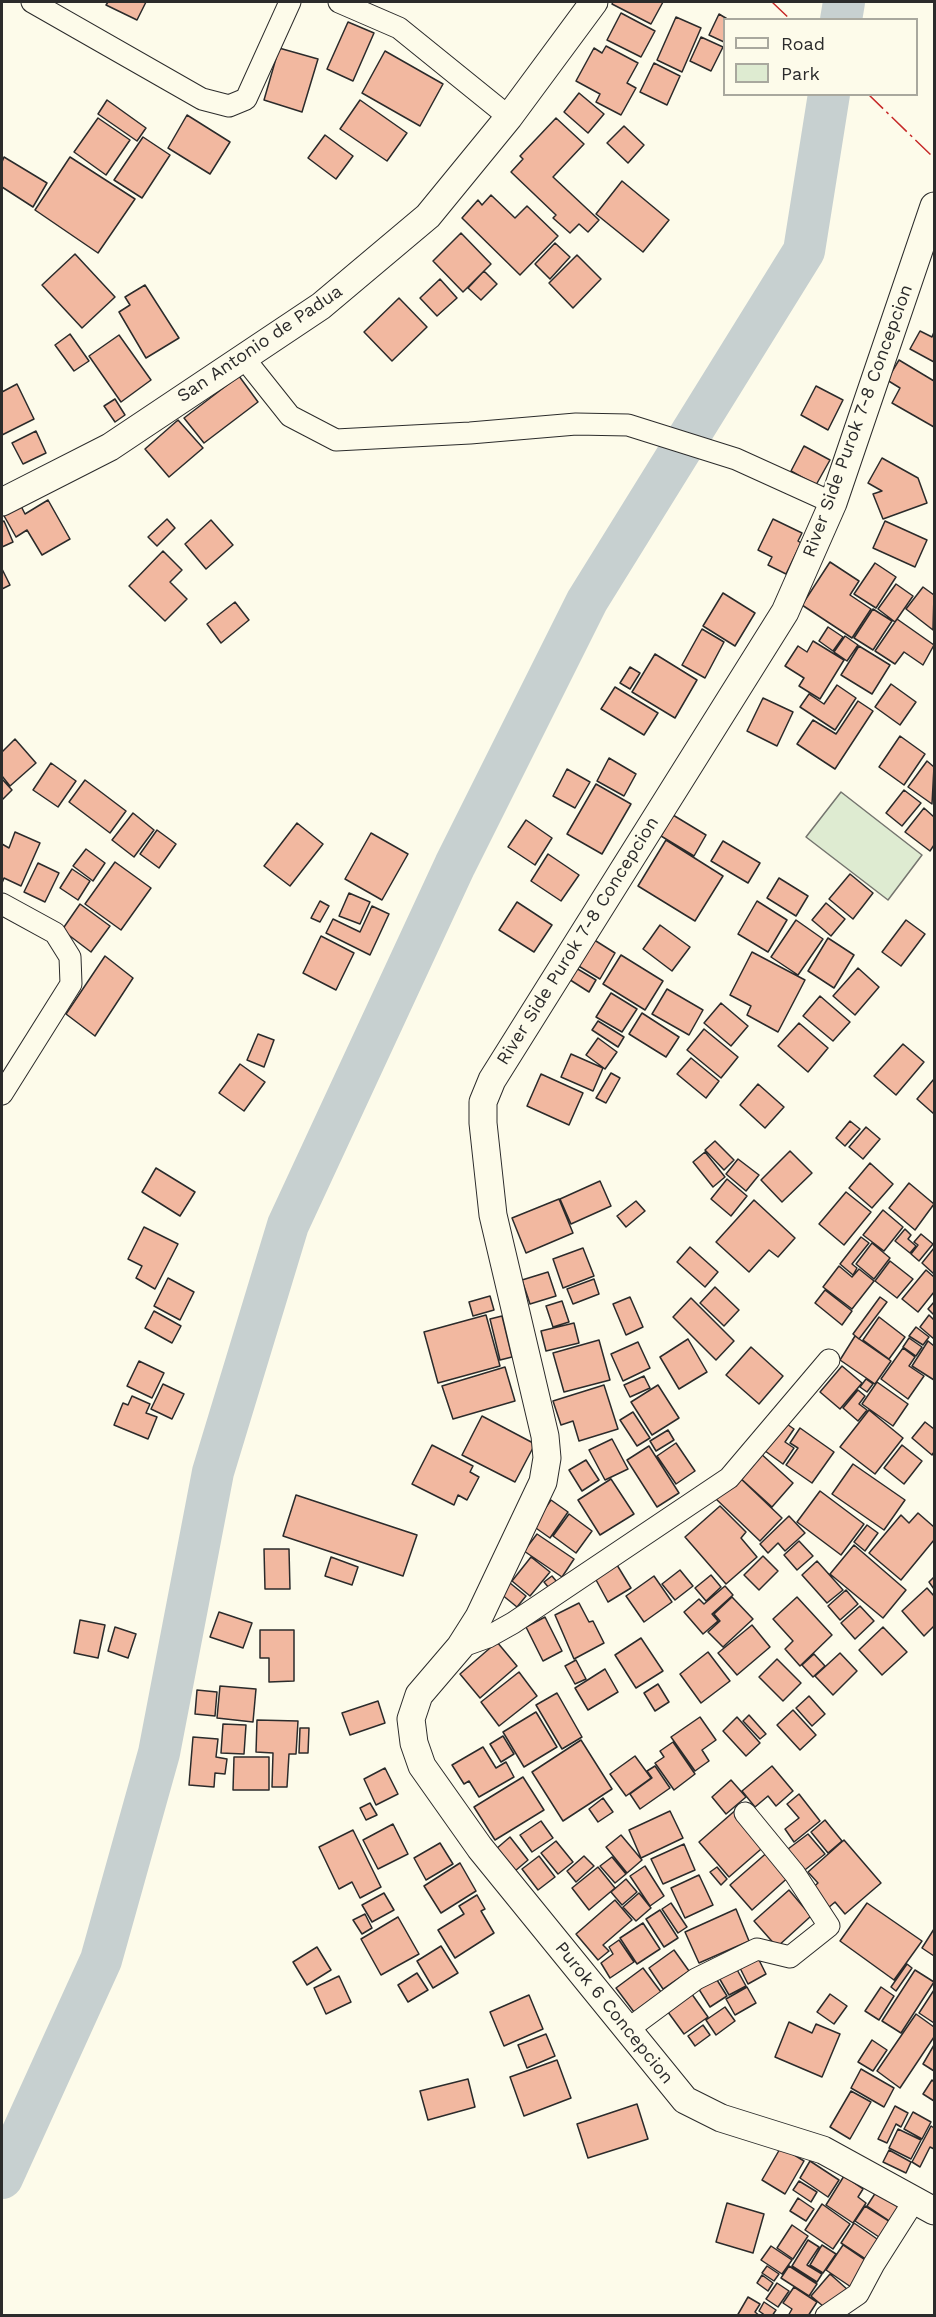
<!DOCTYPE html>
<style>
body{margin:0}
#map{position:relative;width:936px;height:2317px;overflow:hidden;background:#fdfbea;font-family:"Work Sans",sans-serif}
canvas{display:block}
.frame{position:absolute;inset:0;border:3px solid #2b2b2b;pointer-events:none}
.legend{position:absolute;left:723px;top:18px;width:195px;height:78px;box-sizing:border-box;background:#fdfbea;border:2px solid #a9a89e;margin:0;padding:8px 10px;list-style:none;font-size:18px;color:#2b2b2b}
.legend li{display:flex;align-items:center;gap:12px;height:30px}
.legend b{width:30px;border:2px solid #a9a89e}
</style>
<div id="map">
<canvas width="936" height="2317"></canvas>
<div class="frame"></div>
<ul class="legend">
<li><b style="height:8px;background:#fdfbea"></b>Road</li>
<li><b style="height:16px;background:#deebd1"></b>Park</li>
</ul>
</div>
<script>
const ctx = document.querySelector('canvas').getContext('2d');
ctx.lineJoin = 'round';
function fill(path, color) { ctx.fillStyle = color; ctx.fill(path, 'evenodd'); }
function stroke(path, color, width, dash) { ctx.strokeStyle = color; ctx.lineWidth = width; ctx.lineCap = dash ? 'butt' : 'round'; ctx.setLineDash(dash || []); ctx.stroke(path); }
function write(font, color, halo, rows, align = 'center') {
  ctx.font = font + ' "Work Sans",sans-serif'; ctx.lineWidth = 4.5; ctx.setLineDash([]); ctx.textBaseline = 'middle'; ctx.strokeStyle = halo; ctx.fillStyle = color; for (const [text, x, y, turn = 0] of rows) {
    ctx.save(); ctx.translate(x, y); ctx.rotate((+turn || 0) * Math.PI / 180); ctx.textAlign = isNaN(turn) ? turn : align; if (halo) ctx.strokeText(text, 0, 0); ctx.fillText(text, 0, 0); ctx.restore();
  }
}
const green = new Path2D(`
 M841 792 922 855 888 900 806 837Z`);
fill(green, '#deebd1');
stroke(green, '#74746e', 1.5);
stroke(new Path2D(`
 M841 20 844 2
 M2 2178 101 1960 159 1753 213 1472 288 1225 455 865 587 601 804 251 829 94`), '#c7d0d0', 42);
const building = new Path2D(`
 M108 2H146L137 20 106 5Z
 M613 2H663L651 24 612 4Z
 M621 13 655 31 641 57 607 40Z
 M719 14 729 20H724V42L709 35Z
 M676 17 701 28 682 72 657 60Z
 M348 22 374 33 353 81 327 69Z
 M701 37 723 47 711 71 690 61Z
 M606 46 638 63 627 83 636 88 621 115 596 102 600 94 576 81 594 48 602 53Z
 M279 48 318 59 302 112 264 100Z
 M385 51 443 84 420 126 362 93Z
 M654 63 680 76 667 105 640 92Z
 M579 93 604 114 588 133 564 112Z
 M107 100 146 128 137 141 98 114Z
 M360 100 407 133 387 161 340 129Z
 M187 115 230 142 210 174 168 148Z
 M98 118 130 140 106 175 74 152Z
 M556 118 584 144 553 177 599 220 588 232 579 224 570 233 553 218 556 215 511 172 523 159 520 156Z
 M624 126 644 145 628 163 607 143Z
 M325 135 353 156 336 179 308 158Z
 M143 137 170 155 142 198 114 180Z
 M4 157 47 183 33 207 2 187V162Z
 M70 157 135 199 98 253 35 210Z
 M622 181 669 220 643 252 596 214Z
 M491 195 515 218 527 206 558 236 520 275 462 218 478 200 482 205Z
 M461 233 491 264 463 292 433 261Z
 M555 243 570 257 550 279 535 264Z
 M75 254 115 297 82 328 42 285Z
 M577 255 601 279 573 308 549 283Z
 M484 271 497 284 481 300 468 288Z
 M440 279 457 298 437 316 420 298Z
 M145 285 179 338 146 358 119 312 130 305 125 297Z
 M399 298 427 327 392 361 364 332Z
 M920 331 932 337 934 332V362L910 349Z
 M70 334 89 361 74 371 55 345Z
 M119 335 151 380 121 402 89 356Z
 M899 360 934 381V427L892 403 900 388 887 380Z
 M239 376 258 402 204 443 184 418Z
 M17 384 34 419 2 435V392Z
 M816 386 843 400 828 430 801 415Z
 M115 399 125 415 115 422 104 406Z
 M178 420 203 448 169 477 145 449Z
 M36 431 46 453 23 464 12 443Z
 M804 446 830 460 816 485 791 471Z
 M882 458 918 478 927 503 883 519 873 494 882 491 868 483Z
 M48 500 70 539 42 555 27 530 16 537 3 514 20 504 25 514Z
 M167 519 175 528 157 546 148 537Z
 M773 519 802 533 798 541 801 543 786 574 768 565 772 557 758 550Z
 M211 520 233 545 206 569 185 544Z
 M4 521 13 542 2 547V522Z
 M885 521 927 540 915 567 873 548Z
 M163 551 182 570 170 582 187 599 165 621 129 586Z
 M830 562 859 581 850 595 871 609 852 638 802 605Z
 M875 563 896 577 876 608 854 594Z
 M2 569 10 585 2 589Z
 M896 584 913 596 895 622 878 609Z
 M923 587 934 595 933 630 906 609Z
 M723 593 755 613 735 646 703 626Z
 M235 602 249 620 221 643 207 624Z
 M873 609 892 621 873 650 854 638Z
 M897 619 934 645 923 665 904 652 895 664 875 651Z
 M828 627 843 637 833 651 819 641Z
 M702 629 724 642 705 678 682 665Z
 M845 636 858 645 847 661 834 652Z
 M813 641 844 660 820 699 799 686 804 678 785 666 798 646 807 652Z
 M859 646 890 665 872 694 841 675Z
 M655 654 697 680 675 718 632 692Z
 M630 667 640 673 630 689 620 683Z
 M891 684 916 702 900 725 875 707Z
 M837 685 856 698 835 730 800 707 809 694 824 704Z
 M615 687 658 713 644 735 601 709Z
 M763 698 793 712 777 746 747 731Z
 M858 701 873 711 835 769 797 744 813 720 836 734Z
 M900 736 925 754 904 785 879 767Z
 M15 739 36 763 10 786 2 776V752Z
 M609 758 636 774 624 796 597 781Z
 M927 761 934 767 932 804 908 787Z
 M51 763 76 781 58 807 33 790Z
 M567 769 590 782 575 808 553 796Z
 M2 779 12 790 2 800Z
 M85 780 126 811 110 833 69 802Z
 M596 784 631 804 602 854 567 834Z
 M904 790 921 803 902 826 886 813Z
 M924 808 934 817V845L930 851 905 832Z
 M133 813 154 830 134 857 112 840Z
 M673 815 706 835 694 856 661 836Z
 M526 820 552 838 535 865 508 847Z
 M297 823 323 844 290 886 264 866Z
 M157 830 176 844 159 868 140 854Z
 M15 832 40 843 21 886 4 878 2 883V844L9 848Z
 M371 833 408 854 382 900 345 879Z
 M666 840 723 876 695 921 638 886Z
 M723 841 760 863 748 883 711 861Z
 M86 849 105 863 93 881 73 866Z
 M548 854 579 875 561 901 531 881Z
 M115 862 151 888 121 930 85 904Z
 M38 863 59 873 45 902 24 892Z
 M72 869 90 881 78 900 60 888Z
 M850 874 873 893 853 919 829 899Z
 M779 878 808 896 796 916 767 898Z
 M349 893 370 902 360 924 339 916Z
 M320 901 329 906 320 922 311 918Z
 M757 901 787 920 768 952 738 934Z
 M517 902 552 925 534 952 499 930Z
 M826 903 845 919 831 936 812 920Z
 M80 904 110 926 91 952 62 930Z
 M372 906 389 914 370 955 326 933 333 919 360 932Z
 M796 920 823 939 798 975 771 957Z
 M906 920 925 934 901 966 882 952Z
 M660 925 690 947 672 971 643 949Z
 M321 936 354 953 336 990 303 973Z
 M588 936 615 953 600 979 572 962Z
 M828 938 854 955 834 988 808 971Z
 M752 952 805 980 778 1032 747 1015 751 1006 730 995Z
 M621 955 663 981 645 1010 603 984Z
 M105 956 133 978 95 1036 66 1014Z
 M571 965 596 980 589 992 564 976Z
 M858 968 879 987 855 1015 833 996Z
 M667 989 703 1010 689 1035 652 1014Z
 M611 993 637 1009 622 1032 596 1017Z
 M820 996 850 1022 833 1041 803 1016Z
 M721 1003 748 1026 731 1046 704 1023Z
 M642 1013 679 1037 666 1057 629 1034Z
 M598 1021 624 1037 618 1047 592 1030Z
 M799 1023 828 1048 808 1072 778 1046Z
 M704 1029 738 1057 721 1078 687 1050Z
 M258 1034 274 1040 264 1067 247 1060Z
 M598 1038 617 1052 605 1069 586 1055Z
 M903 1044 924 1062 896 1095 874 1076Z
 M571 1054 603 1068 593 1091 561 1077Z
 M691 1058 719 1081 706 1098 677 1074Z
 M240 1064 265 1082 244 1111 219 1093Z
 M611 1073 620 1078 606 1103 596 1098Z
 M541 1074 583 1093 569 1125 527 1106Z
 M934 1079V1114L917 1099Z
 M758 1084 784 1107 765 1128 740 1105Z
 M850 1121 860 1129 845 1146 836 1138Z
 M866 1127 880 1139 863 1159 849 1147Z
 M715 1141 734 1160 724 1170 705 1150Z
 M790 1151 812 1173 782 1202 761 1180Z
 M705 1152 725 1177 713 1187 693 1162Z
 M738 1159 759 1175 746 1191 726 1174Z
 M870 1163 893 1184 872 1208 849 1188Z
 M156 1168 195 1192 180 1216 142 1192Z
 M727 1179 747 1196 731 1216 711 1199Z
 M600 1181 611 1206 571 1224 560 1199Z
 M909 1183 934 1204 915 1230 889 1208Z
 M846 1192 871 1212 844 1245 819 1224Z
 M559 1199 573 1233 526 1253 512 1218Z
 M754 1200 795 1238 778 1257 769 1250 749 1272 716 1242Z
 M636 1201 645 1211 626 1227 617 1216Z
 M883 1210 903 1227 884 1251 863 1235Z
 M144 1227 178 1244 155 1289 136 1278 142 1266 128 1259Z
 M905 1229 911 1235 908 1239 916 1246 910 1253 895 1241Z
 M921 1234 933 1244 919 1261 911 1254 918 1245 914 1242Z
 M861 1237 869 1243 852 1264 857 1268 853 1275 840 1264Z
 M872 1243 890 1258 874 1279 856 1264Z
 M690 1247 718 1272 705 1287 677 1262Z
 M583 1248 594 1276 563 1288 553 1259Z
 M934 1248V1274L922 1263Z
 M890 1261 913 1279 897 1298 875 1281Z
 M839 1266 852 1277 859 1269 874 1281 852 1309 823 1287Z
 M926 1270 934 1277V1292L918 1312 902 1299Z
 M548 1272 556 1296 530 1304 522 1280Z
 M168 1278 194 1292 180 1320 154 1306Z
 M594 1279 599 1294 573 1304 567 1289Z
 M715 1287 739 1310 724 1326 700 1303Z
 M825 1290 852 1311 842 1325 815 1303Z
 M490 1296 494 1310 473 1316 469 1302Z
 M630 1297 643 1327 626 1335 613 1304Z
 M880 1297 887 1302 859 1339 853 1334Z
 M691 1298 734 1341 716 1360 673 1317Z
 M562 1301 569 1322 553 1327 546 1306Z
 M934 1302V1315L928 1309Z
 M154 1311 181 1326 172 1343 145 1328Z
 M486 1315 500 1366 438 1383 424 1332Z
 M929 1315 934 1320V1339L920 1327Z
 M502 1316 512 1357 500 1360 490 1319Z
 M879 1317 905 1337 889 1359 863 1340Z
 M574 1323 579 1343 546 1351 541 1331Z
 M916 1327 929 1337 923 1345 909 1336Z
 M855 1336 891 1361 875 1384 840 1360Z
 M909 1338 922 1347 916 1356 903 1347Z
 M688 1339 707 1372 679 1389 660 1357Z
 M599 1340 610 1380 564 1392 553 1353Z
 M928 1341 934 1346V1380L912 1366Z
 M638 1342 650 1368 623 1381 611 1354Z
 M751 1347 783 1376 759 1404 726 1375Z
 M903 1348 915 1357 909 1366 924 1376 908 1399 881 1379Z
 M139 1361 164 1373 152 1398 127 1386Z
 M842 1366 862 1383 840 1409 820 1392Z
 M505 1367 515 1401 453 1419 442 1386Z
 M644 1376 650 1388 630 1397 624 1385Z
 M866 1379 873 1384 867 1392 860 1387Z
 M877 1382 908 1404 893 1426 862 1404Z
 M163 1384 184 1394 172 1419 151 1409Z
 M604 1385 618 1429 579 1441 573 1421 561 1425 553 1401Z
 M658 1385 679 1418 652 1435 631 1402Z
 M858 1390 865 1396 859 1404 867 1410 858 1421 843 1408Z
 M132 1396 150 1404 146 1413 157 1417 148 1439 114 1425 123 1403 128 1405Z
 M869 1410 903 1438 875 1474 840 1447Z
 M633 1412 650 1438 637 1446 620 1420Z
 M482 1416 535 1444 515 1482 462 1455Z
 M781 1420 794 1429 785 1442 794 1448 783 1464 761 1448Z
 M925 1422 934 1429V1452L932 1455 912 1438Z
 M800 1428 834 1452 812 1483 786 1465 798 1448 790 1443Z
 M668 1430 674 1440 656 1451 650 1441Z
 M612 1439 628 1469 605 1480 589 1450Z
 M676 1443 695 1471 676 1484 657 1456Z
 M432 1445 473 1466 470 1472 479 1477 467 1500 458 1495 454 1505 412 1484Z
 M902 1445 922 1461 904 1484 884 1468Z
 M649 1446 679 1493 657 1507 627 1460Z
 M759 1452 793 1483 772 1507 738 1476Z
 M586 1460 599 1480 582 1491 569 1470Z
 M853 1464 905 1500 884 1530 832 1494Z
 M738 1476 782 1518 760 1541 716 1499Z
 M611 1479 634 1514 600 1535 578 1500Z
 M820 1491 864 1524 841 1555 797 1522Z
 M296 1495 417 1535 403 1576 283 1536Z
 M551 1500 568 1512 550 1538 533 1526Z
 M720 1506 746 1532 741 1538 757 1557 726 1584 685 1537Z
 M918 1513 934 1527V1540L901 1580 869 1553 901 1515 909 1523Z
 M569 1514 592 1531 576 1553 553 1536Z
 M789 1516 805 1533 785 1551 778 1543 768 1553 760 1544Z
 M867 1525 878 1533 865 1551 854 1542Z
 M537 1534 574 1559 562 1577 524 1551Z
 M799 1541 813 1556 797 1570 784 1555Z
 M854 1545 906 1590 883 1618 830 1574Z
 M264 1549H289L290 1589H265Z
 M763 1556 778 1571 759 1590 744 1575Z
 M331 1557 358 1567 352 1585 325 1576Z
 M531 1557 550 1572 530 1596 512 1581Z
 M817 1561 843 1590 827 1603 802 1575Z
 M617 1565 631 1588 608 1602 595 1578Z
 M680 1570 693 1586 675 1600 662 1584Z
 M711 1575 721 1587 706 1601 695 1588Z
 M552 1576 557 1582 549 1588 544 1582Z
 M654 1576 672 1602 644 1622 626 1596Z
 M934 1577V1589L929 1582Z
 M510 1583 526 1596 517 1607 501 1594Z
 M725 1586 733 1595 712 1614 718 1621 703 1634 684 1612 699 1599 704 1604Z
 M927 1588 934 1596V1626L924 1636 902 1611Z
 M846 1590 858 1604 840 1620 828 1606Z
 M732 1597 753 1619 723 1647 708 1632 720 1621 714 1614Z
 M797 1597 832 1635 800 1666 785 1649 793 1641 773 1619Z
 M579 1603 589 1622 593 1621 604 1643 574 1659 555 1615Z
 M860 1606 874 1621 855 1639 841 1623Z
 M219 1612 252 1623 243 1648 210 1637Z
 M545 1617 562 1651 543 1661 526 1627Z
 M80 1620 105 1625 98 1658 74 1653Z
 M752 1625 770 1647 737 1675 718 1653Z
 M115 1627 136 1634 128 1658 108 1651Z
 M883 1627 907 1652 882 1675 859 1650Z
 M260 1630H294V1681L269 1682V1658H260Z
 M641 1638 663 1671 636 1688 615 1655Z
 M497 1642 517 1666 480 1698 460 1674Z
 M708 1652 730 1681 701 1703 680 1674Z
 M840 1653 857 1671 833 1695 815 1676Z
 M814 1654 825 1666 813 1677 802 1665Z
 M777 1659 801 1683 783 1701 759 1677Z
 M576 1660 586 1679 575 1684 565 1666Z
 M605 1669 618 1692 588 1710 575 1688Z
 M519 1672 537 1696 499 1726 481 1702Z
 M658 1684 669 1702 655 1711 644 1693Z
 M220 1686 256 1689 253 1722 217 1718Z
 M197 1690 217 1692 215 1716 195 1714Z
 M557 1693 582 1737 562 1749 536 1705Z
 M809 1696 825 1714 812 1726 796 1708Z
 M378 1701 385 1723 350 1735 342 1713Z
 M793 1710 816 1735 800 1750 777 1725Z
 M536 1712 557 1747 524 1767 503 1732Z
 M749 1715 766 1734 760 1739 743 1721Z
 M700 1717 716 1740 702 1750 709 1761 695 1771 671 1737Z
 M737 1717 760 1743 746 1756 723 1731Z
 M257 1720 298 1721 296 1754H289L287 1787H272L273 1753 256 1752Z
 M223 1724 246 1725 244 1754 221 1753Z
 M300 1728H309L308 1753H299Z
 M503 1736 514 1754 501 1762 490 1744Z
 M193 1737 218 1739 216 1757 227 1759 225 1774 215 1773 214 1787 189 1785Z
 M581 1740 612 1789 563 1821 532 1772Z
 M673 1742 695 1774 674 1790 655 1763 664 1757 660 1751Z
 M483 1747 496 1768 506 1762 514 1777 479 1797 469 1781 464 1784 452 1765Z
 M635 1756 651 1778 626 1796 610 1774Z
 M234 1757H269V1790H233Z
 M655 1766 670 1788 640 1809 630 1794 652 1778 647 1771Z
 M772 1766 793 1791 776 1806 768 1796 755 1807 742 1791Z
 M385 1768 398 1794 376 1805 364 1779Z
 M523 1777 544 1810 495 1840 474 1807Z
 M731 1780 746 1797 726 1814 712 1797Z
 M799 1794 820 1821 794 1842 785 1829 799 1818 787 1804Z
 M603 1798 613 1812 598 1822 589 1809Z
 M370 1803 377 1815 366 1820 360 1808Z
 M738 1808 768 1843 729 1877 699 1842Z
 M670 1811 683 1838 641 1858 629 1830Z
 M825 1820 842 1841 828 1853 811 1832Z
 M541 1821 553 1838 532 1852 520 1835Z
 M393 1824 408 1854 378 1869 363 1840Z
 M353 1830 381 1887 360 1898 352 1882 339 1889 319 1847Z
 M808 1834 825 1854 801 1873 784 1852Z
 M621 1835 642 1860 627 1873 606 1847Z
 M510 1837 528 1860 515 1871 496 1849Z
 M844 1840 881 1883 845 1914 835 1902 828 1908 811 1889 818 1883 808 1872Z
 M556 1841 573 1862 558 1874 541 1853Z
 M440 1843 453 1864 426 1880 414 1858Z
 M684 1844 695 1870 663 1884 651 1859Z
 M770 1850 792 1874 752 1910 730 1885Z
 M539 1856 555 1877 538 1890 522 1869Z
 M584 1856 594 1866 576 1882 567 1871Z
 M612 1857 626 1874 615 1883 600 1866Z
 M460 1863 476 1891 441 1913 424 1886Z
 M645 1866 664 1896 650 1906 630 1876Z
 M598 1867 615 1888 589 1910 572 1888Z
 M717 1867 727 1879 721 1885 710 1872Z
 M699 1875 713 1905 685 1918 671 1888Z
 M626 1879 637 1892 622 1905 611 1892Z
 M789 1890 811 1916 777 1947 754 1921Z
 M384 1893 394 1910 372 1922 362 1905Z
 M639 1893 651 1908 636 1921 623 1907Z
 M477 1895 485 1909 481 1911 494 1933 455 1958 438 1930 464 1914 459 1906Z
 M615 1900 632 1920 603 1945 609 1951 598 1960 576 1934Z
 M671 1903 687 1927 678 1933 662 1909Z
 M867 1903 922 1941 894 1980 840 1941Z
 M736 1909 749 1941 699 1963 685 1932Z
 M660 1910 678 1938 664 1947 646 1919Z
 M365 1914 372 1928 362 1934 353 1920Z
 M398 1917 419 1954 381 1975 361 1939Z
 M643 1923 660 1949 637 1964 620 1938Z
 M934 1929V1956L922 1948Z
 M619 1940 634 1962 610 1978 601 1963 613 1954 609 1947Z
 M441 1946 458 1973 433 1988 417 1961Z
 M317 1947 331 1970 307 1985 293 1962Z
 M674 1950 689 1971 663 1989 649 1968Z
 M757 1956 766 1974 748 1984 739 1966Z
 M907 1964 912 1968 896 1991 891 1987Z
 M735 1966 746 1986 729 1995 718 1976Z
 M643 1968 661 1992 634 2012 616 1988Z
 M915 1970 934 1982 901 2033 882 2021Z
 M712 1972 727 1996 710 2007 695 1983Z
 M417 1973 428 1990 408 2002 398 1985Z
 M339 1976 351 2002 326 2014 314 1988Z
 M747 1987 756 2003 735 2015 726 1999Z
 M881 1987 894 1996 879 2020 865 2011Z
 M689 1990 708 2017 684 2034 665 2008Z
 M934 1990V2023L919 2013Z
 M830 1994 847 2006 834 2024 817 2012Z
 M529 1995 543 2029 504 2046 490 2012Z
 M725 2007 735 2021 716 2035 706 2020Z
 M916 2014 934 2027V2037L900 2088 877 2071Z
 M789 2022 812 2033 816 2024 840 2034 822 2077 775 2057Z
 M703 2025 710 2035 695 2046 688 2036Z
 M546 2034 555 2056 527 2068 518 2045Z
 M872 2040 887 2050 873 2071 858 2062Z
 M934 2045V2071L923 2064Z
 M557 2060 571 2098 524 2116 510 2077Z
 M861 2069 894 2088 884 2107 851 2088Z
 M468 2079 475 2107 428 2120 420 2091Z
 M932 2080 934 2082V2101L923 2094Z
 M851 2091 871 2102 850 2139 830 2127Z
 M637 2104 648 2139 588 2158 577 2124Z
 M895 2106 908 2113 901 2127 896 2124 887 2143 878 2139Z
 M913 2112 931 2122 922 2139 904 2129Z
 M931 2126 934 2128V2149L930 2147 920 2167 912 2162Z
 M898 2129 921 2140 911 2159 889 2148Z
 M781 2147 804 2161 785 2194 762 2180Z
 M889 2150 911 2162 906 2173 883 2162Z
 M810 2161 839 2180 828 2197 800 2178Z
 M844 2176 863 2189 858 2197 866 2203 853 2223 826 2205Z
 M799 2181 817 2192 811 2202 793 2190Z
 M878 2189 902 2205 891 2222 867 2206Z
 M798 2198 814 2209 806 2221 790 2211Z
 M727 2203 764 2214 753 2253 716 2242Z
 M822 2204 850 2224 833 2249 805 2230Z
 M865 2206 892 2223 882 2239 855 2221Z
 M854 2223 880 2241 867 2260 841 2243Z
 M792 2225 808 2236 793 2259 777 2248Z
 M808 2240 819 2247 807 2265 822 2274 817 2282 792 2266Z
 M822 2245 836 2254 823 2273 810 2265Z
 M843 2245 868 2262 851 2287 826 2270Z
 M771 2246 792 2260 782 2274 761 2260Z
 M767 2266 779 2274 774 2281 762 2273Z
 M789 2266 817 2284 809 2296 781 2278Z
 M830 2274 848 2290 830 2312 811 2296Z
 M762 2275 773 2283 768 2291 757 2283Z
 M777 2283 789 2291 778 2307 766 2299Z
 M794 2287 817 2302 808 2316H788L792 2309 783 2303Z
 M748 2297 760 2304 755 2312 760 2316H737Z
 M764 2302 776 2310 772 2316H766L759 2311Z`);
fill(building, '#f2b8a0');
stroke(building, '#2b2b2b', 1.5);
const minor = new Path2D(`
 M32 2 202 99 229 106 246 99 290 2
 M339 2 399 28 509 117
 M243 357 290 416 336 440 470 433 576 424 628 425 736 459 833 503
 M2 904 55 933 70 957 71 984 2 1094
 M460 1647 488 1637 513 1623 729 1478 829 1360
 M627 2030 696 1979 757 1949 790 1957 829 1926 795 1874 745 1813
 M826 2316 858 2294 874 2264 914 2201`);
const tertiary = new Path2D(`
 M934 206 833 503 785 612 492 1080 483 1102V1123L493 1215 545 1436 547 1458 543 1482 479 1617 460 1647 419 1695 411 1719 414 1743 422 1766 480 1848 685 2100 721 2118 823 2150 934 2211
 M2 502 110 447 321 306 428 216 509 117 594 2`);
stroke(minor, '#2b2b2b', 23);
stroke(tertiary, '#2b2b2b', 29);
stroke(minor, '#fdfbea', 21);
stroke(tertiary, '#fdfbea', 27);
stroke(new Path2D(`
 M772 2 791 20
 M868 94 934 158`), '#c62828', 1.5, [21, 4.5, 3, 4.5]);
write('18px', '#2b2b2b', '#fdfbea', [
 ["San Antonio de Padua",260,344,-34],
 ["River Side Purok 7-8 Concepcion",858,421,-70],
 ["River Side Purok 7-8 Concepcion",578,941,-58],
 ["Purok 6 Concepcion",614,2013,51]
]);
</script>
